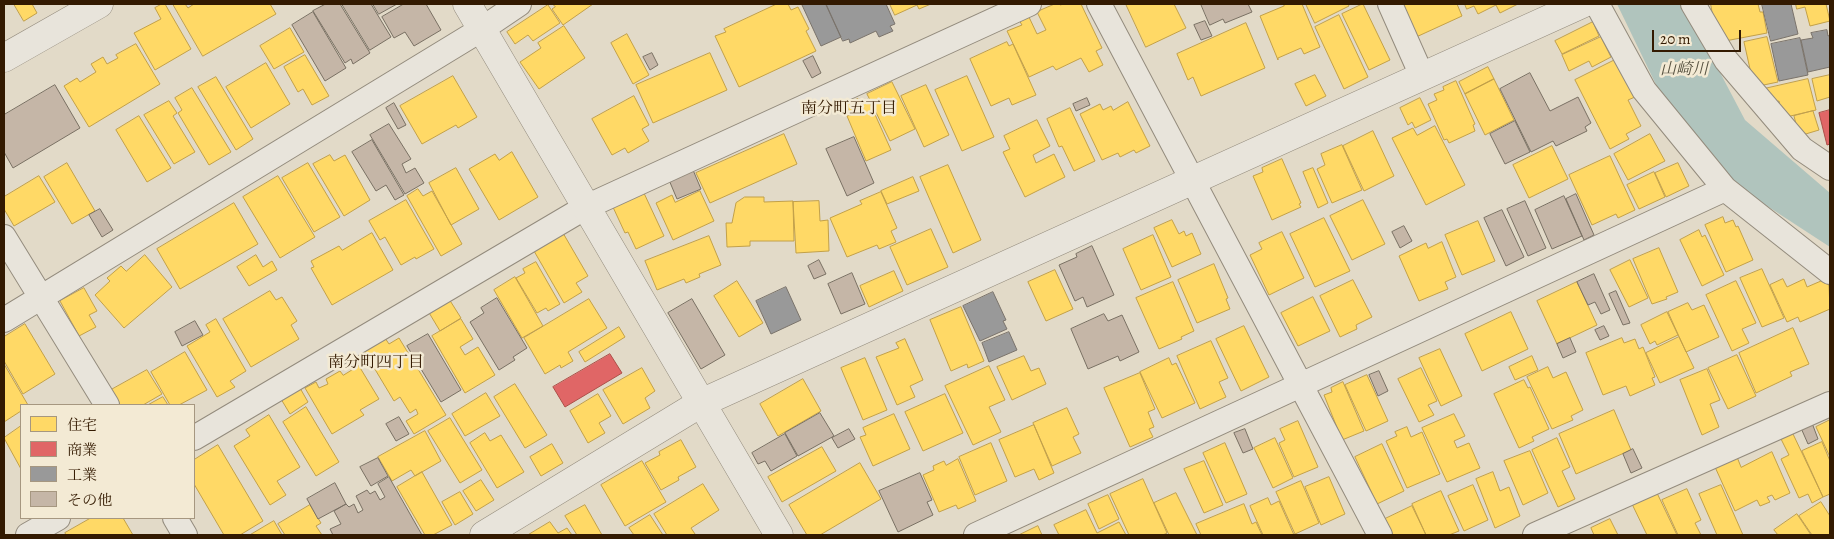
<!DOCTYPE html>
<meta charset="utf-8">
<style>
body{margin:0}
#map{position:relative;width:1834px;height:539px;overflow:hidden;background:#e2dac8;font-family:Alegreya,"Noto Serif JP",serif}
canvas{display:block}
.frame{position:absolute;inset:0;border:5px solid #331a01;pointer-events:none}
.legend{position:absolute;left:20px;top:404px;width:175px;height:115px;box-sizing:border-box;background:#f3ead4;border:1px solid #a69780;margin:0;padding:6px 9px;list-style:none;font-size:15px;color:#331a01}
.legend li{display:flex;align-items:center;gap:10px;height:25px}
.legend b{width:25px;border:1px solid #a69780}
.scale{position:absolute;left:1652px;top:30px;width:89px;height:22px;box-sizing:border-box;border:2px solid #331a01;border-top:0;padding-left:6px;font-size:15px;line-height:18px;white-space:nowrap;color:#331a01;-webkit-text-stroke:4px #f3ead4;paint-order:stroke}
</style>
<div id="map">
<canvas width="1834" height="539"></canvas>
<div class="frame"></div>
<ul class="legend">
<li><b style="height:14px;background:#ffd966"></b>住宅</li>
<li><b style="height:14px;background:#e06666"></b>商業</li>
<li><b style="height:14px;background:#999"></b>工業</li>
<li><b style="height:14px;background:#c5b6a7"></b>その他</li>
</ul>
<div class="scale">20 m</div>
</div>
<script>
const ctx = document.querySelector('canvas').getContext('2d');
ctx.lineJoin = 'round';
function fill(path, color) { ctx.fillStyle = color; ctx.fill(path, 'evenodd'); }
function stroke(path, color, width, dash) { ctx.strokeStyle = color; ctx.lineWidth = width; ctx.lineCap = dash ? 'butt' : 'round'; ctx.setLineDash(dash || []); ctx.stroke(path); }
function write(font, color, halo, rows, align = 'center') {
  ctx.font = font + ' Alegreya,"Noto Serif JP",serif'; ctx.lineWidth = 5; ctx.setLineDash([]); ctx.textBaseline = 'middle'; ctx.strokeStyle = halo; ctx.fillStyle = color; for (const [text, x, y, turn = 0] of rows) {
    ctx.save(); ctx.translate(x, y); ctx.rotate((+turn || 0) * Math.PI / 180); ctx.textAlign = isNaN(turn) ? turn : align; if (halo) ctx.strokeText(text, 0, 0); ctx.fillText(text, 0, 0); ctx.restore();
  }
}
fill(new Path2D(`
 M1617 4H1684L1745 120 1830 193V247L1741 189 1661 95Z`), '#b0c4bd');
const homes = new Path2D(`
 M14 4H32L37 13 24 21Z
 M162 4H165L191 49 155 70 134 33 161 19 155 8Z
 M173 4H185L188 8 194 4H270L276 14 203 56Z
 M553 4H593L563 25 552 9 555 7Z
 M777 4H788L791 10 798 7 809 29 806 31 816 51 739 87 715 36 726 32 724 29Z
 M890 4H931L919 9 917 5 895 15Z
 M1055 4H1060V5L1064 4H1081L1102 48 1096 51 1103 65 1089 72 1081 58 1056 70 1053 66 1029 77 1007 31 1022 25 1019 20 1028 15 1037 34 1046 30 1037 12Z
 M1126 4H1174L1186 28 1146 47Z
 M1283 4H1302L1320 47 1304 54 1301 48 1278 58V60L1260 16 1284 6Z
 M1306 4H1348L1349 6 1315 23Z
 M1363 4 1390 60 1369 70 1342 14Z
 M1397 4H1457L1462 16 1414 38Z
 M1465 4H1518L1500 13 1496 5 1478 14 1474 6 1467 9Z
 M1711 4H1758L1760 12H1763L1767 33 1725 41 1723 31 1716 32Z
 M1796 4H1826L1830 21 1810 26 1805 7 1797 9Z
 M548 5 560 23 533 41 528 35 515 44 507 32Z
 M1339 15 1368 77 1344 89 1315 27Z
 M1593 22 1599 36 1562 54 1555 41Z
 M1246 23 1265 68 1201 96 1193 77 1188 80 1177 54Z
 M564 26 585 58 539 89 520 62 541 48 538 43Z
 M290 28 304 52 274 69 260 46Z
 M627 34 649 75 633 84 611 43Z
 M1601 37 1611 57 1592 67 1589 61 1569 71 1562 55Z
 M1767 37 1778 82 1754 87 1744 42Z
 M1007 42 1009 46 1013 44 1036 95 1012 105 1009 98 991 106 970 59Z
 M136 44 160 84 89 127 64 86 77 78 80 82 96 72 91 64 103 57 107 64 118 58 116 55Z
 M710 53 727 90 653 123 636 85Z
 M305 55 329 96 312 105 303 89 298 92 284 67Z
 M1615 60 1635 97 1628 100 1641 126 1626 134 1629 139 1610 149 1575 80Z
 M266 63 290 104 251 128 226 87Z
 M1488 67 1494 79 1465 94 1459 82Z
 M1315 75 1326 96 1306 106 1295 84Z
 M1830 75V97L1817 101 1812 79Z
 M453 76 477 117 458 128 456 125 422 144 400 106Z
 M967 76 994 137 962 151 935 90Z
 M216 77 253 139 236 150 198 87Z
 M1494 79 1514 120 1485 135 1465 94Z
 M1808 79 1816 110 1782 118 1779 101 1768 104 1764 89Z
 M1456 81 1475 124 1473 125 1475 131 1449 143 1447 139 1444 140 1428 104 1437 100 1434 94 1444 90 1443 87Z
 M892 82 915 129 890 141 867 94Z
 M926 85 949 135 924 147 901 96Z
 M192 88 231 152 209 165 178 113 182 110 175 98Z
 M634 96 649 125 642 129 649 141 628 153 625 148 612 155 592 119Z
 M1420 98 1431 120 1415 128 1412 122 1408 125 1400 108Z
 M858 99 860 103 868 99 891 150 866 161 847 116 851 115 846 104Z
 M169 101 177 113 173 116 195 152 174 164 144 115Z
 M1128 102 1150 146 1136 153 1134 150 1120 157 1118 153 1102 160 1080 114 1100 104 1103 110 1111 106 1113 110Z
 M1070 108 1095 161 1074 171 1062 146 1059 147 1047 119Z
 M1813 111 1819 130 1799 136 1794 116Z
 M139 116 171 168 147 182 116 130Z
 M1037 120 1050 146 1033 155 1036 163 1054 154 1065 177 1025 197 1003 152 1010 149 1004 136Z
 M1435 126 1465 185 1426 205 1392 138 1413 128 1417 135Z
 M1373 131 1394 176 1364 191 1343 146Z
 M784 134 797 164 710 203 696 173Z
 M1650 134 1665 161 1628 180 1614 154Z
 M1342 145 1362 190 1332 203 1317 169 1325 165 1321 154Z
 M1552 146 1568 179 1529 198 1513 165Z
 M512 152 538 197 499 220 469 169 495 154 499 160Z
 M330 155 334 161 345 155 370 200 344 216 313 164Z
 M1610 156 1635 210 1618 218 1616 214 1592 225 1569 175Z
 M1282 159 1301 203 1299 204 1301 207 1272 220 1253 176 1263 172 1262 168Z
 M67 163 95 211 72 224 44 177Z
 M308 163 340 217 314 232 282 178Z
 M1678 163 1689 186 1666 197 1655 173Z
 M948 165 981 240 953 253 920 177Z
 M456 168 479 209 451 225 429 183Z
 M1313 168 1328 203 1318 208 1303 172Z
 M1654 172 1665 197 1639 209 1627 185Z
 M39 176 55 202 14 226 4 209V197Z
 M278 176 315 237 280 258 243 197Z
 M913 177 919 191 887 204 881 191Z
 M418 189 423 196 432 191 462 244 441 256 407 196Z
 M643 191 664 236 636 249 628 232 625 233 612 205Z
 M700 191 714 221 673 240 656 203 672 195 675 202Z
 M881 192 897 228 891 231 896 242 879 249 877 245 847 257 830 218 862 204 860 201Z
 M745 197H764V202L793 201 794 241H750V246L727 247 726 223H732L736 203Z
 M406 200 434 249 416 259 415 257 401 265 385 237 380 240 369 221Z
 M1363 200 1385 244 1352 260 1330 216Z
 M819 201 820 221 828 220 829 251 796 253 793 202Z
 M234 203 258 244 180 289 157 249Z
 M1723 217 1725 223 1733 220 1736 227 1738 226 1753 260 1726 272 1705 225Z
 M1324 218 1350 271 1315 287 1290 234Z
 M1172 220 1179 234 1184 231 1186 236 1192 233 1201 254 1172 267 1154 228Z
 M1478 221 1495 261 1462 275 1445 235Z
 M931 229 948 267 907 285 890 247Z
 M1699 230 1702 237 1705 235 1724 275 1702 286 1680 240Z
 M1282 232 1304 278 1269 295 1250 255 1262 249 1259 243Z
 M372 233 393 270 332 305 311 268 314 267 311 261 339 246 342 250Z
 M563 233 588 276 576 283 582 292 564 303 534 251Z
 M1153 235 1171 277 1141 290 1123 249Z
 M709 236 721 265 699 274 700 277 686 283 684 279 657 290 645 261Z
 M1442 242 1456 277 1445 282 1448 289 1419 301 1399 256 1426 243 1428 248Z
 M1659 248 1678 292 1666 297 1667 299 1652 304 1633 259Z
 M145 255 172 287 124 328 95 295 110 281 107 278 121 266 126 271Z
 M256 255 263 267 272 261 277 270 249 286 237 267Z
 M1630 260 1648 298 1629 307 1610 270Z
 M536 262 560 304 548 311 546 308 537 313 516 278 525 273 523 269Z
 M1214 264 1228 298 1226 299 1230 309 1197 323 1178 280Z
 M1762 269 1784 318 1762 327 1740 278Z
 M1055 270 1073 309 1046 321 1028 282Z
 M894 271 903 291 869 307 860 286Z
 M515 277 543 326 522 338 494 290Z
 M1783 279 1787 287 1804 279 1807 287 1821 281 1829 285 1830 309 1800 322 1798 317 1787 322 1770 285Z
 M1353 280 1372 317 1356 325 1357 329 1340 337 1320 296Z
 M737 281 763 323 739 337 714 296Z
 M1736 281 1756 323 1742 329 1749 343 1732 351 1706 295Z
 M1173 282 1194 331 1181 337 1182 339 1159 349 1136 298Z
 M1577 282 1597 325 1557 344 1537 301Z
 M84 288 97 311 89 315 96 327 79 336 60 301Z
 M270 291 276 300 282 297 297 321 291 325 299 339 251 367 223 319Z
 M1313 297 1330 331 1298 346 1281 313Z
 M449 299 461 318 440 331 428 311Z
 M589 299 607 328 568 352 573 361 561 368 560 365 545 374 524 338Z
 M1688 303 1692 310 1704 305 1719 337 1686 352 1668 312Z
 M961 307 984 361 968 368 967 364 951 371 930 320Z
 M1511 312 1528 349 1482 371 1465 334Z
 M1667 312 1678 335 1657 345 1655 341 1650 344 1641 325Z
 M216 319 246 371 230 381 235 387 217 397 187 346 210 332 206 325Z
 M461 319 473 339 460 347 465 355 478 347 495 375 465 393 432 336Z
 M25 324 55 374 23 394 4 361V337Z
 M1244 326 1269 377 1241 391 1216 339Z
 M619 327 625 337 585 362 579 352Z
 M1793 328 1809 364 1790 372 1792 376 1756 393 1739 353Z
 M1679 337 1694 368 1660 383 1646 353Z
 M385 338 389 344 399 338 446 415 414 434 406 421 418 414 416 409 410 413 400 397 394 401 364 351Z
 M1622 338 1624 343 1635 339 1639 349 1643 347 1655 377 1652 378 1655 385 1630 396 1626 386 1603 395 1586 353Z
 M905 339 923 380 910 386 915 397 897 405 876 357 899 348 896 343Z
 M1211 341 1228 378 1219 382 1226 397 1200 409 1177 356Z
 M1440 349 1462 396 1441 406 1419 358Z
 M185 352 207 390 179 405H170L151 372Z
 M1737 355 1756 396 1728 409 1708 368Z
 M1024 356 1031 371 1039 368 1046 384 1012 400 997 367Z
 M1532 356 1538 370 1515 380 1509 367Z
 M865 358 887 410 863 420 841 368Z
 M1169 358 1172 365 1176 363 1195 403 1162 418 1140 372Z
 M4 364 28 405H21V411L4 422Z
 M359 366 379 399 360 410 364 415 332 434 305 388 316 382 319 388 328 384 326 379 340 371 343 375Z
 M989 366 1005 400 989 407 1001 432 973 445 945 386Z
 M1548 367 1553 378 1566 372 1583 410 1571 416 1573 420 1552 429 1527 377Z
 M642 368 655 391 645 398 650 408 623 424 603 390Z
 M1421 368 1437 401 1428 405 1434 415 1419 422 1398 379Z
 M1707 369 1720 400 1710 404 1719 427 1702 435 1680 380Z
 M147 370 162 394 143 405H120L111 390Z
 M1140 373 1155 409 1148 412 1154 427 1149 429 1153 437 1130 447 1104 388Z
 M1367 375 1388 421 1366 431 1345 385Z
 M803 379 821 411 778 436 760 404Z
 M1524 380 1528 388 1530 387 1549 429 1532 437 1534 441 1519 448 1494 394Z
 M1343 382 1364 431 1342 440 1324 395 1332 392 1331 388Z
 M515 384 547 435 525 448 494 397Z
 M300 388 308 402 290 414 281 399Z
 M486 393 500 416 465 436 452 414Z
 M598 394 611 416 599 423 605 433 588 443 570 411Z
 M945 394 963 433 923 451 905 412Z
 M163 397 168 405H148Z
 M306 407 339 462 316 476 283 422Z
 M1067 408 1079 434 1073 437 1081 453 1052 466 1033 423Z
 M1614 410 1631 450 1576 474 1559 434Z
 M894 414 910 449 873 466 860 437 866 435 863 428Z
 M1454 414 1465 436 1454 441 1457 448 1469 443 1480 468 1447 482 1422 428Z
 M269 415 300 467 277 481 286 495 270 505 234 446 250 436 246 430Z
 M450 418 482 470 460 483 428 431Z
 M1830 420V457L1816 427Z
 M1298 421 1318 467 1294 477 1279 443 1285 440 1280 429Z
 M1034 425 1054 473 1039 480 1034 469 1015 477 999 440Z
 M21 426V469L4 438Z
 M1407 427 1411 437 1422 432 1440 474 1407 488 1386 441 1397 436 1395 432Z
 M425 431 441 461 415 476 411 470 392 481 378 457Z
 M485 433 490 441 501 435 524 472 497 488 470 443Z
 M1793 434 1823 497 1812 503 1808 494 1799 498 1781 459 1789 455 1781 439Z
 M1275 438 1293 478 1273 488 1254 448Z
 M1557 438 1570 467 1562 471 1575 499 1558 507 1532 450Z
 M681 440 696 467 678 477 679 480 661 490 645 463 660 455 659 452Z
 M1822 442 1830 461V494L1823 497 1802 451Z
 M991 443 1007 481 975 495 959 457Z
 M1225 443 1247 494 1226 503 1203 453Z
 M552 444 563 463 541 476 530 457Z
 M1382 444 1404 491 1377 504 1355 457Z
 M218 445 263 521 240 535H224L194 484V460Z
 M822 447 836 471 782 502 768 477Z
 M1530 451 1548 493 1523 505 1504 461Z
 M1772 452 1790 493 1775 500 1772 495 1767 497 1770 502 1760 506 1757 500 1735 511 1715 467 1737 457 1741 467Z
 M958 459 976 501 958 509 956 505 939 512 923 475 934 470 933 466 944 461 946 465Z
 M642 461 666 502 625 526 601 485Z
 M1204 461 1223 505 1204 513 1184 469Z
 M860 463 881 499 820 535H807L789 505Z
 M422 472 452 525 433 535H425L397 487Z
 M1493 472 1500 491 1509 487 1520 516 1495 528 1476 479Z
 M1329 477 1345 514 1321 525 1305 487Z
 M1143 479 1167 533 1163 535H1129L1110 494Z
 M481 480 494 500 476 511 463 491Z
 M1301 481 1319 523 1295 534 1276 492Z
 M703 484 719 510 691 528 695 534 693 535H667L654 514Z
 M1473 485 1488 520 1464 531 1448 496Z
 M1721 485 1743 535H1717L1699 494Z
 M1687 489 1701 520 1695 523 1701 535H1678L1662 500Z
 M1441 491 1459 531 1449 535H1426L1412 504Z
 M460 492 473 514 455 525 442 502Z
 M1176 493 1197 535H1169L1154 503Z
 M1657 493 1677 535H1647L1632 504Z
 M1108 495 1119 519 1099 529 1088 504Z
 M1268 498 1271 505 1279 501 1294 535H1263L1250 506Z
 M1821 502 1830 516V535H1812L1799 516Z
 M1244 504 1252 524 1256 522 1262 535H1201L1196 524Z
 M310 505 321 523 316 526 322 535H285L278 524Z
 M585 505 602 535H577L565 516Z
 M1412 506 1426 535H1393L1385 519Z
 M1086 510 1097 533 1119 522 1126 535H1059L1054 525Z
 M1797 514 1811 535H1778L1774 530Z
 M650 515 663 535H634L629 528Z
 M91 518H123L133 535H66L65 533Z
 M1610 519 1618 535H1594L1591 528Z
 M274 521 282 535H250Z
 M550 522 558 533 567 528 572 535H528Z
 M1038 526 1042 535H1019Z`);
fill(homes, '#ffd966');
stroke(homes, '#c2a048', 1);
const shops = new Path2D(`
 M1830 110V144L1827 145 1819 113Z
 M610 354 622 373 565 407 553 387Z`);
fill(shops, '#e06666');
stroke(shops, '#ac4f48', 1);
const industry = new Path2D(`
 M806 4H826L841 37 821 46 802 5Z
 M826 4H886L895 24 890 26 893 31 879 37 876 31 850 43 849 39 843 41Z
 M1762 4H1791L1798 34 1771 41Z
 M1827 30 1828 36 1830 35V67L1808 72 1801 40 1813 38 1811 33Z
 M1800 38 1808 75 1779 81 1771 44Z
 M786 287 801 320 771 334 756 301Z
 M993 292 1006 320 1003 321 1007 329 980 341 963 306Z
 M1009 332 1017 350 989 362 982 343Z`);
fill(industry, '#999');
stroke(industry, '#7a736b', 1);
const building = new Path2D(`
 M326 4H340L370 53 353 64 351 59 345 63 313 11Z
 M342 4H371L391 37 370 50Z
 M373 4H397L379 14Z
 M404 4H426L441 30 414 46 405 32 394 38 382 17Z
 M1201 4H1248L1252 12 1225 23 1223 19 1210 25Z
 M313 12 346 68 325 81 292 25Z
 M1205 21 1212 36 1201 40 1194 25Z
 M652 53 658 65 650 70 643 57Z
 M813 56 821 73 812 78 803 61Z
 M1530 73 1550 111 1578 97 1591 123 1585 127 1587 131 1556 146 1553 141 1531 152 1500 89Z
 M55 85 80 128 13 168 4 152V115Z
 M1087 98 1090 105 1076 111 1073 104Z
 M394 103 406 125 398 129 386 108Z
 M1515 121 1530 152 1505 164 1490 134Z
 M389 124 411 159 402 164 406 173 415 168 424 183 405 194 370 135Z
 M854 137 874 183 847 196 826 149Z
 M372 140 404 195 395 200 386 185 376 191 352 152Z
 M693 170 701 189 677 199 669 180Z
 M1576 194 1594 235 1584 240 1566 199Z
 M1564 196 1582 236 1552 249 1535 210Z
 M1525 201 1546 248 1528 256 1507 209Z
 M100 209 113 230 102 237 89 215Z
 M1502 210 1524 257 1506 266 1484 218Z
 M1404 226 1412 241 1400 248 1392 232Z
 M1092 246 1114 295 1087 307 1083 297 1075 301 1059 265 1077 257 1076 254Z
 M819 260 826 274 814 279 808 266Z
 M852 273 865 304 841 314 828 284Z
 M1594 274 1610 310 1601 314 1595 302 1588 305 1577 282Z
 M1616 291 1630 323 1623 325 1609 294Z
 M497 298 527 348 513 357 515 360 499 370 470 322 484 313 481 308Z
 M692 299 725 355 701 369 668 313Z
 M1104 314 1108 321 1122 315 1139 352 1120 361 1118 356 1088 369 1071 329Z
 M195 321 203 335 182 346 175 332Z
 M1604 326 1609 336 1600 340 1595 330Z
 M428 334 461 390 441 402 407 346Z
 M1570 338 1576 352 1563 358 1557 344Z
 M1379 371 1388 391 1378 396 1369 375Z
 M820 413 834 436 798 456 785 433Z
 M399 417 409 434 396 441 386 424Z
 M1812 423 1818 439 1808 444 1801 428Z
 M849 429 855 439 838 448 832 438Z
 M1245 429 1253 449 1243 453 1234 433Z
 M785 434 797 456 771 471 765 461 758 464 752 453Z
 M1633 449 1642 468 1631 473 1623 454Z
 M378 458 388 476 371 486 360 467Z
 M920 473 932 500 927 502 933 515 898 532 879 491Z
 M389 477 422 535H333L330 529 341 524 334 511 346 504 349 507 354 504 358 513 363 510 356 496 367 490 370 494 375 491 380 500 385 497 378 484Z
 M335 483 346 504 318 519 307 499Z`);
fill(building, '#c5b6a7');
stroke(building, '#797063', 1);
const minor = new Path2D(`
 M1099 4 1380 535
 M1390 4 1422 76
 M1597 4 1644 90 1725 189 1830 272
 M1693 4 1726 60 1802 149 1830 168
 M4 237 107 405
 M4 320 482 29 519 4
 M194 438 586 207 1029 4
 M175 518 185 535
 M28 535 58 518
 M976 535 1725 189
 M1535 535 1830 404`);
const tertiary = new Path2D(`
 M467 4 779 535
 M4 58 99 4
 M484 535 701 403 1582 4`);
stroke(minor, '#938b7d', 26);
stroke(tertiary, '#938b7d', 29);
stroke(minor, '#e8e4db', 24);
stroke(tertiary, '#e8e4db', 28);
write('italic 16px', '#575241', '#f3ead4', [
 ["山崎川",1684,70]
]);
write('16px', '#331a01', '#f3ead4', [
 ["南分町五丁目",849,109],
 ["南分町四丁目",376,363]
]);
</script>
